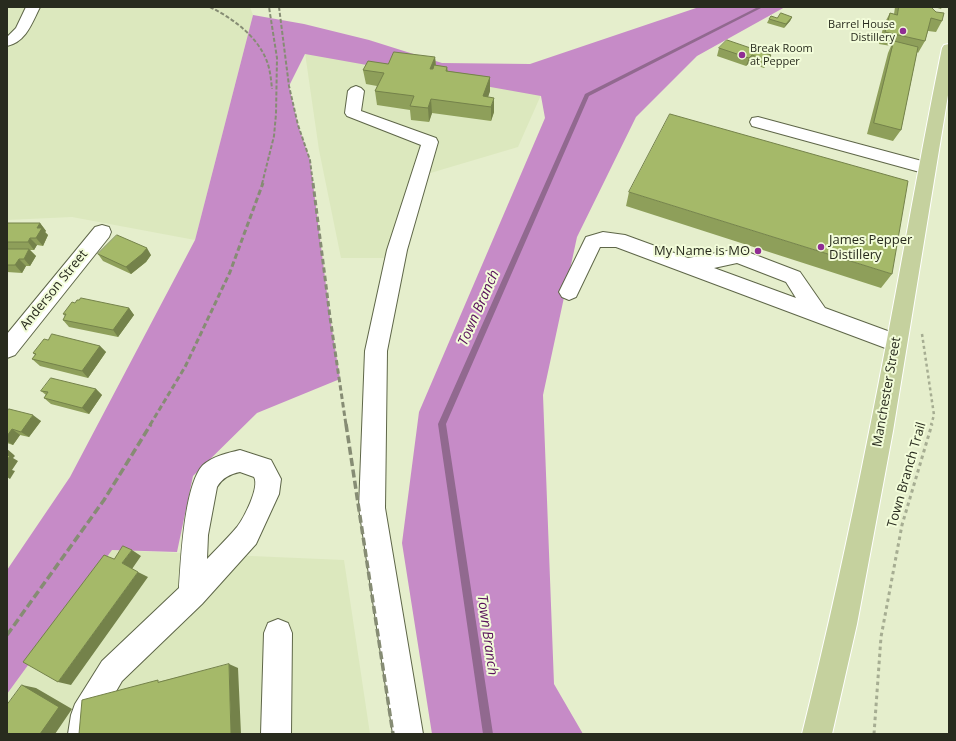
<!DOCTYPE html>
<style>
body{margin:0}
#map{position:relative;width:956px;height:741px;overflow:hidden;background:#e5eecc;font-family:"Open Sans",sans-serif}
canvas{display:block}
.frame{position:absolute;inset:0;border:8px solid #282b1e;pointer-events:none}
</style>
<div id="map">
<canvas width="956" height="741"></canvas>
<div class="frame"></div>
</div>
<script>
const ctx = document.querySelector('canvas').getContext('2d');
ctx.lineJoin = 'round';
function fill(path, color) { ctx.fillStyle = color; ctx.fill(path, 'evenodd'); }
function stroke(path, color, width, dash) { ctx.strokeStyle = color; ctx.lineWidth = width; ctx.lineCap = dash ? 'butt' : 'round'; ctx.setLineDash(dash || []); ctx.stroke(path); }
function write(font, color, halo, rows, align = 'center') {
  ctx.font = font + ' "Open Sans",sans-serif'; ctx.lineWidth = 4; ctx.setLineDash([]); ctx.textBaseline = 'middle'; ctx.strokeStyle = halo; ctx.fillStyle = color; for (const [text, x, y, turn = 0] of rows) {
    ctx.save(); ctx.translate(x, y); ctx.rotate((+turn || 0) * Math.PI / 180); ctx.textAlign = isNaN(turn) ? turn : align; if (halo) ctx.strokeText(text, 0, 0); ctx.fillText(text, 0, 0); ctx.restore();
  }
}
fill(new Path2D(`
 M7 7H250L253 15 195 240 72 217 7 220Z
 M305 53 541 95 518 147 417 177 404 258H341L319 150Z
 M112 550 344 560 370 734H7V694Z`), '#dce8be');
fill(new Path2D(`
 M699 7H785L697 56 636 117 577 237 543 395 554 684 583 734H432L402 543 419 412 545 118 541 96 305 54 289 86 298 125 310 160 330 317 340 379 257 413 193 476 177 552 112 550 7 694V570L70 477 195 240 253 15 304 24 369 40 442 63 530 64Z`), '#c68bc7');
fill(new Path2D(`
 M758 7H763L589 96 446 424 493 734H483L438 424 585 94Z`), '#91698f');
const minor = new Path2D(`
 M26 7H40C32 23 26 42 7 46V37L16 28Z
 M356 86 361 88 364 91 361 111 436 138 438 142 407 250 387 351 385 508 423 734H393L359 508 365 351 387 250 421 145 347 116 345 113 348 91 351 88Z
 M758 117 933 164 936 168 933 172 927 174 752 126 750 122 752 118Z
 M102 225 109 227 111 232 109 237 15 355 7 358V334L95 227Z
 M603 232 625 235 688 258 738 249 745 251 800 272 825 308 904 337 907 343 904 349 896 352 616 247H600L576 297 569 300 562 297 559 292 586 237ZM737 263 786 282 796 298 714 268Z
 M240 450 271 460 281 479 279 494 256 544 202 604 122 681 100 719 98 734H68L71 715 75 704 102 661 179 588C181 560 184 485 203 465 213 456 228 453 240 450ZM240 472 254 477C260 487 244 518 237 527 228 538 217 548 207 559L208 535 217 487C222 478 230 474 240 472Z
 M278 619 288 623 292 633 291 734H261L264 633 268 623Z`);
const major = new Path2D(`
 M949 44V89L893 431 857 624 832 734H802C827 634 849 533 869 432 895 304 916 176 942 48L944 45Z`);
stroke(minor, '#5e6648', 2);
stroke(major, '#fff', 2);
stroke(new Path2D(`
 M922 334 934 415 931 425`), '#a6ad92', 2.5, [3, 3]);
stroke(new Path2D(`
 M874 734 881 637 902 525 932 424`), '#a6ad92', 3, [3.5, 3.5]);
fill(minor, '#fff');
fill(major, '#c5d19e');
stroke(new Path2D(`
 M210 7C232 18 256 35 266 59 270 68 271 79 272 89
 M279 7 289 86 298 125 310 160 313 184
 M262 184 274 136 276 114 277 58 269 7`), '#868c74', 2, [4, 2]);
stroke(new Path2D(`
 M313 183 330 317 346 425
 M150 425 185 367 230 272 263 183`), '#868c74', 3, [5.5, 3]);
stroke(new Path2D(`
 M346 424 393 734
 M7 635 104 500 151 424`), '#868c74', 3.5, [8, 3.5]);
fill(new Path2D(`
 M895 7H931L942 21 936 32 928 31 925 41 918 53 917 52 901 130 893 141 867 134 888 53 891 46 879 44 884 24 890 13 894 14Z
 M934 7H942L941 9Z
 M792 17 790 21 784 28 767 23 769 19Z
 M719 48 771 55 768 62 764 68 749 63 746 66 717 56Z
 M435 57 436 65 447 67 448 71 490 77V91L488 97 494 112 491 121 432 113 429 122 411 120 410 110 377 105 375 91 377 86 366 84 363 70 388 64Z
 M629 192 892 274 881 288 626 206Z
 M7 223H40L46 231 45 232 48 235 43 246 37 245 34 250H30L36 256 30 266H26L22 273 7 272Z
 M98 254 151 255 146 262 131 274 103 261Z
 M129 308 134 315 118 337 69 327 63 320 65 316 63 314Z
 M48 340 100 346 106 352 88 378 40 366 32 359 35 355 33 353Z
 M96 389 102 395 89 414 51 404 44 398 46 395 41 391Z
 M7 412 41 421 29 437 20 435 13 445 7 443Z`), '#8e9f5a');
fill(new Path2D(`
 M792 17 790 21 784 28 786 24Z
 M752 55 749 63 746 66 749 58Z
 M771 55 768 62 764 68 767 60Z
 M435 57 436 72 430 69Z
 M490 77V91L485 106 483 96Z
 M494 98V112L491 121V107Z
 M431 99 432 113 429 122 428 108Z
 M40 223 46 231 45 232 48 235 43 246 36 238 37 228Z
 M30 238 37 245 34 250 28 242Z
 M147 248 151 255 146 262 131 274 126 267Z
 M29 249 36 256 30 266 24 259Z
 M19 259 26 266 22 273 15 265Z
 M129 308 134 315 118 337 113 330Z
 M100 346 106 352 88 378 82 371Z
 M96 389 102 395 89 414 82 408Z
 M33 415 41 421 29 437 21 432Z
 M12 429 20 435 13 445 7 441V436Z
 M7 449 13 454 15 456 13 458 18 461 12 470 15 471 10 479 7 477Z
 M132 550 141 556 132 569 122 563Z
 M138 572 148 577 71 685 58 682Z
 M229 664 238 668 241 734H231Z
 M22 685 36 688 72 709 55 734H40Z`), '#74824a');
const building = new Path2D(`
 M899 7H931L936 12 944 13 942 21 931 18 925 41 885 32 890 13 897 15Z
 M781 13 792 17 786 24 769 19 771 16 777 18Z
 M727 40 771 55 767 60 752 55 749 58 719 48Z
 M894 41 918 47 901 130 874 123Z
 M394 52 435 57 430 69H433L434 65 447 67 446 71 490 77 483 96 494 98 491 107 431 99 428 108 410 106 414 96 375 91 384 73 363 70 368 61 388 64Z
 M670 114 908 181 892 274 629 192Z
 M7 223H40L37 228H42L36 238H30L28 242H7Z
 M117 235 147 248 142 254 126 267 98 254Z
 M7 249H29L24 259H19L15 265H7Z
 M81 298 129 308 113 330 63 320 66 314H63L72 302 75 303 77 300H79Z
 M52 334 100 346 82 371 32 359 36 354 33 353 44 339 48 340Z
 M51 378 96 389 82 408 44 398 48 392 41 391Z
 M9 409 33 415 21 432 12 429 7 436V412Z
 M7 455 10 456 7 460Z
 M123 546 132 550 122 563 138 572 58 682 23 662 104 555 114 559Z
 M229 664 231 734H79L82 700 158 680V682Z
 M22 685 59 707 40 734H7V705Z`);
fill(building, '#a5b969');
stroke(building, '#74824a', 1);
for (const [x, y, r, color] of [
 [903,31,4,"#902d94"],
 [742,55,4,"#902d94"],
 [821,247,4,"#902d94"],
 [758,251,4,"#902d94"]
]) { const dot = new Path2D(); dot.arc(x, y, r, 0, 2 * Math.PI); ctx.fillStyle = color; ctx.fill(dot); stroke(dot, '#f2fcd9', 1.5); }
write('11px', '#282b1e', '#f2fcd9', [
 ["Barrel House",895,25],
 ["Distillery",895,38],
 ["Break Room",750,49,"left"],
 ["at Pepper",750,62,"left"]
], 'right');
write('13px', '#282b1e', '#f2fcd9', [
 ["James Pepper",829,240],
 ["Distillery",829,255],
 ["My Name is MO",750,251,"right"]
], 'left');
write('13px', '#282b1e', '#f2fcd9', [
 ["Anderson Street",54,290,-51],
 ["Manchester Street",887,392,-80],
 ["Town Branch Trail",907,475,-74]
]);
write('italic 14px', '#58105b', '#f2fcd9', [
 ["Town Branch",479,308,-66],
 ["Town Branch",487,635,82]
]);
</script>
